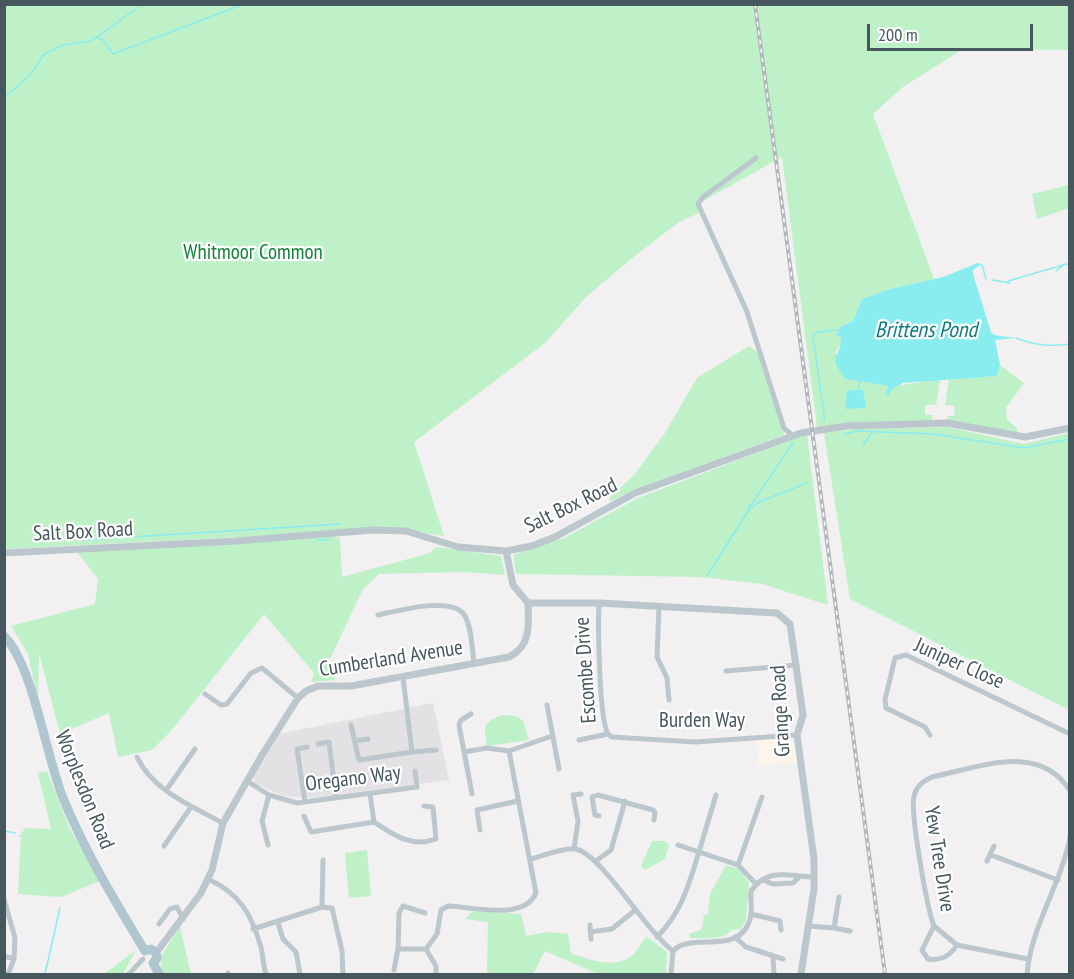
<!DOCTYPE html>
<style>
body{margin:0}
#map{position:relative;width:1074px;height:979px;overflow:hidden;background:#f2f0f0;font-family:"PT Sans Narrow",sans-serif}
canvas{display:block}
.frame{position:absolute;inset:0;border:6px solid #47575e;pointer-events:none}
.scale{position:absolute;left:867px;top:24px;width:166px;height:27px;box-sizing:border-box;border:3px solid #47575e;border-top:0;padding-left:8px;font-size:18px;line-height:21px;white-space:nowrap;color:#47575e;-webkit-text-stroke:4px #fff;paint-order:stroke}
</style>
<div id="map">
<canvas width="1074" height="979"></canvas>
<div class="frame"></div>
<div class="scale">200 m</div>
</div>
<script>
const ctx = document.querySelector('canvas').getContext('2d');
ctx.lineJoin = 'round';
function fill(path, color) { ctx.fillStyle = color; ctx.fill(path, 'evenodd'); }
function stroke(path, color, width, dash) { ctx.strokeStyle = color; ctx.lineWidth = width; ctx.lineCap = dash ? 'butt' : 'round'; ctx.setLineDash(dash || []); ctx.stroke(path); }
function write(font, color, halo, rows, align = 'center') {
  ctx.font = font + ' "PT Sans Narrow",sans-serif'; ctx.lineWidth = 4.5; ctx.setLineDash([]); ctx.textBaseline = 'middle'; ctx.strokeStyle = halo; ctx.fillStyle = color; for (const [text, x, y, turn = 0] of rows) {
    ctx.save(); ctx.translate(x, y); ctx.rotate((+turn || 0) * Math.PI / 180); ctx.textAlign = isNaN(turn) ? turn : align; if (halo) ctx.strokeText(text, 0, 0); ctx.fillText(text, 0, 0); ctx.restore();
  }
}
fill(new Path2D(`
 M787 737 795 743 798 762 758 765 756 739Z`), '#fdf4ea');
fill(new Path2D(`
 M433 703 449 780 312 798 283 796 255 783 253 774 278 734Z`), '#e3e1e3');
fill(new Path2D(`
 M5 5H1069V50L963 49 903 87 873 114 934 279 890 289 862 299 853 321 840 327 836 335 841 337V343L835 353 896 386 940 379 936 405H925V415H933L932 420 817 427 782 157 696 205 699 213 679 222 636 255 587 296 545 343 414 442 444 536 398 529 5 549Z
 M1069 185V208L1037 219 1032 194Z
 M749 346 758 353 784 435 636 489 611 501 609 498 634 475 665 433 697 378Z
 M1000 365 1024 383 1006 408 1007 420 1016 427 1018 433 947 421 948 416H954L955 406 945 405 949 379 997 376Z
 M948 427 1024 444 1069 433V710L850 599 824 433 857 429Z
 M807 434 828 605 762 584 700 577 516 574 513 555 564 538 638 498Z
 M328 536 340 538 342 577 430 553 436 547 501 556 505 575 464 572 379 574 363 589 328 663 335 680 311 682 314 673 264 614 171 731 152 750 118 757 109 713 60 734 39 653 38 701 28 654 11 626 95 604 98 579 77 552Z
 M502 715C525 716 523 719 529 740L487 746C484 725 482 723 502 715Z
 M47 771 69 827 100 881 61 897 18 894 21 833 26 828 51 829 38 773Z
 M652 841H664L669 845 665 859 645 870 641 866Z
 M367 850 371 896 349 898 345 853Z
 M726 865 738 869 749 882 746 920 741 929 731 930C723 941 703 938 690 938L689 934 702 929 704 915H708L710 894Z
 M473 911 521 914 526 936 547 932 568 934 571 953C589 960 614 969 632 956 639 950 640 942 647 937L667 952 666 974H598L545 951 533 974H487L488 922 465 919Z
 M180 926 191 974H162L160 958Z
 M136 950 123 974H104Z`), '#bef1c8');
fill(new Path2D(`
 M978 263 980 265 973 270V274L991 332 994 335 1016 338 995 340 1000 365 997 376 903 383 891 390 888 397 886 391 889 386 846 379C826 355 841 359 841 337L836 335 840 327 853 321 862 299 890 289 943 277Z
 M847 390H863L866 408 845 409Z`), '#89ecef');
stroke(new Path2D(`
 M97 37 103 40 113 54 244 4
 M4 98 32 73 44 54 64 45 91 41 143 4
 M979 264 982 265 986 279
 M1056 271 1062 266
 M992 280 1010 283
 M1008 281 1070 263
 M1016 338C1035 345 1049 347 1070 344
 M857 392 860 382
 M825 421 813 336 817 332 838 330
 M845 434 858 431 934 434 1024 448 1070 439
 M863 446 872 432
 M748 509 793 443
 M81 540 341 524
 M317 540H329
 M707 576 748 511 759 502 807 483
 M4 831 15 833
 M19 836H20
 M45 974 60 908`), '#89ecef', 1.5);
stroke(new Path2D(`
 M756 158 703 197 698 204 747 312 784 428 792 435
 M599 603C598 626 599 719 608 734
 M659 607 657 657 667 678 669 700
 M378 615C397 611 454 595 465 616 472 629 472 649 474 663
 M726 671 797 665
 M205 694 221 705 227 704 251 673 262 668 298 698
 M547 705 559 769
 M471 714 461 720 459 725 472 794
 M351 725 359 760 412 752 403 677
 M608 734 612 737 695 742 797 735
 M930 735 925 727 886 708 885 700 895 658 906 655 1070 734
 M579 740 608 734
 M354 741 368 739
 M318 744 329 742 336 798
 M412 752 436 750
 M464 752 487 748 509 751 552 736
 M137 757C152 790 193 807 223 823
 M247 781 269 795 297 803 417 787 415 771
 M167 789 195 749
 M370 794 374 822C394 835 411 848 436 839L433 807 424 806
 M305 802 297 749 307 747
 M304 816 311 832 374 822
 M599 816 595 815 592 797 598 795 653 810 655 813 654 820
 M480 830 477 810 518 801
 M268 845 262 821 269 795
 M678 845 738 865 756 884
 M164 846 191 807
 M574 849 578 821 573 795 581 794
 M699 852 716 795
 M991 855 1058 880
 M531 859C543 856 564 847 576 849 603 856 644 929 673 951
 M596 861 611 850 625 801
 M987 861 994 846
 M738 865 762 797
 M208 879C240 894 251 913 261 947 263 956 263 965 266 974
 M763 880 773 884 793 883 799 877
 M4 899 15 938 14 959
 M322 907 323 860
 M425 913 403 906 399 913 398 949H426
 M751 914 780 921 781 930
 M278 923 283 939 296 952 300 974
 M159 924 170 909 177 907 183 919
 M590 925 591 939
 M809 926 834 928 839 897
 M934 926 957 945
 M834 928 850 931
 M253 929 322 907 332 908 342 951 343 974
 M590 932 612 929 634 911
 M657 937C681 913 688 887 698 855
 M735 937 746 947 783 959
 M426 949 437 934 441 910 448 906C474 907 524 921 536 893L509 751
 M426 949 436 966V974
 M673 951C691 931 740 957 750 919 753 910 750 900 751 891 768 866 791 877 815 877
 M4 956 14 959 8 974
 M773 957 774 974
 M1028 959 957 945C950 956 941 961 928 959L922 950 934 926C927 908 910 813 914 796 916 786 923 781 932 777 977 768 1040 741 1070 791
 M394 970 398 949
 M228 973 229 974
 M129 974 143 959
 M671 974 673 951
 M1027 974C1031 926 1061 885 1070 837`), '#bbc7cd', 5);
stroke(new Path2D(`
 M506 551 513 585 528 603
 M4 553 236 541 373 530 406 531 458 547 506 551 532 546 555 537 635 493 801 433 847 426 947 423 1025 437 1070 428
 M528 603H599L777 613 790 624 803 715 797 735 814 859V889L801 974
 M156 953 201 893 212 870 223 823 262 755 298 698 306 691 318 686H351L509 657C531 646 529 625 528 603`), '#bbc7cd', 7);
stroke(new Path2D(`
 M4 636C33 665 46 756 63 798 85 852 115 901 145 951
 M145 951 151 949 156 953 157 958 153 963
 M153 963 159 974`), '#afc5cf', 9);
const rail = new Path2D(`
 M755 4 885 974`);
stroke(rail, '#b2b7ba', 4);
stroke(rail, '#fff', 1.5, [4.5]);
write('21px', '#148338', '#fff', [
 ["Whitmoor Common",253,253]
]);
write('21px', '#47575e', '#fff', [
 ["Salt Box Road",571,506,-26],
 ["Salt Box Road",83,532,-3],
 ["Cumberland Avenue",391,659,-9],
 ["Juniper Close",959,664,24],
 ["Escombe Drive",586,670,-94],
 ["Grange Road",781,711,-93],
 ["Burden Way",702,721],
 ["Oregano Way",353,779,-7],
 ["Worplesdon Road",84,790,68],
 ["Yew Tree Drive",939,859,81]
]);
write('italic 22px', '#0b7d80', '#fff', [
 ["Brittens Pond",926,331]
]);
</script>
